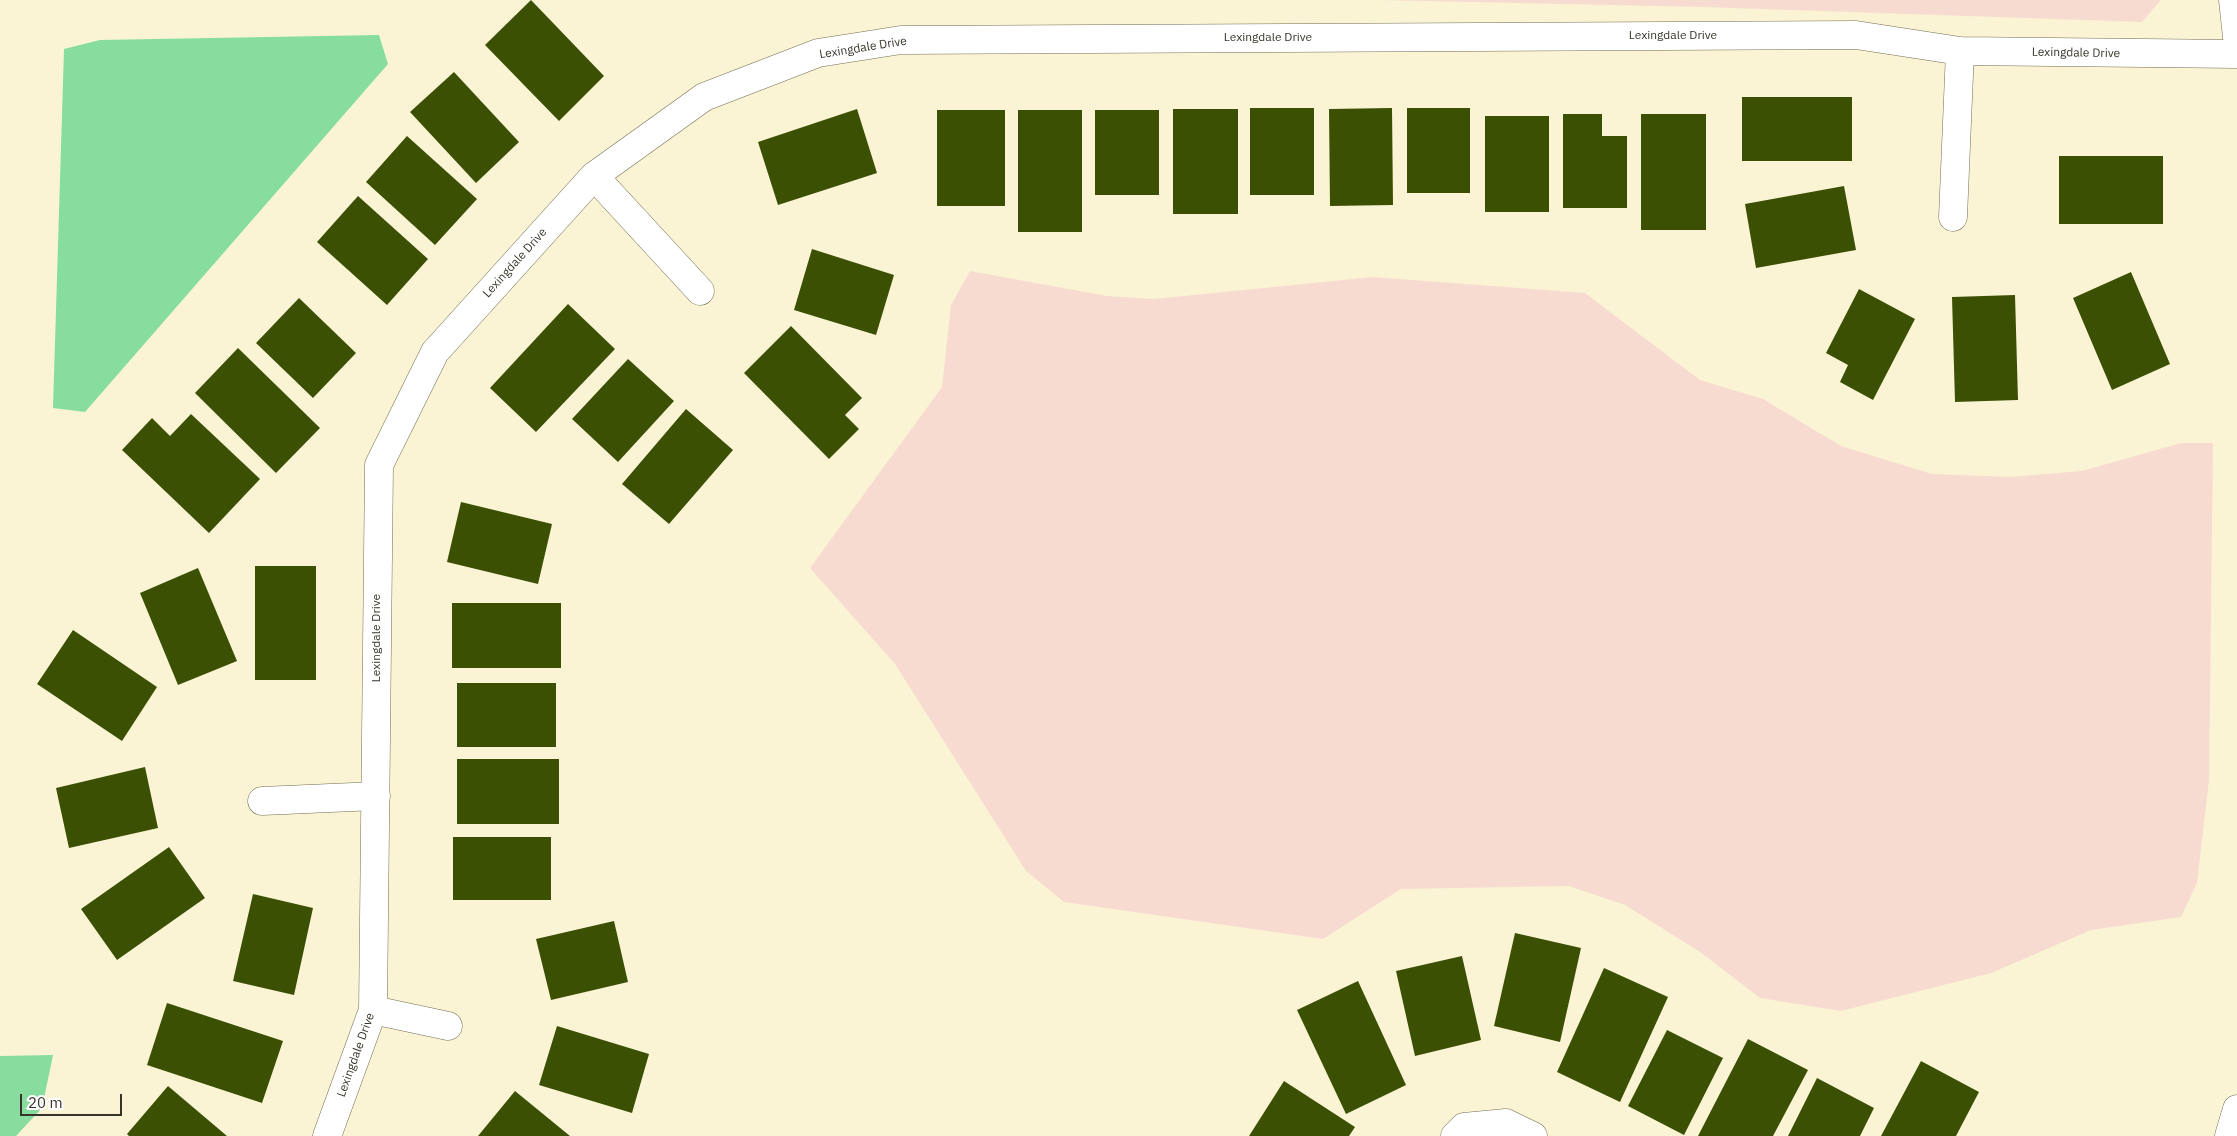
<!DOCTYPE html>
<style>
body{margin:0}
#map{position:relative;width:2237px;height:1136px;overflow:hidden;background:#faf4d5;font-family:"IBM Plex Sans",sans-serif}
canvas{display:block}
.scale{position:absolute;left:20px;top:1094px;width:102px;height:22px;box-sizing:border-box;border:2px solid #373529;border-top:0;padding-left:6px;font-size:15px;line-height:18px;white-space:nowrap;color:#373529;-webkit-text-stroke:4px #fff;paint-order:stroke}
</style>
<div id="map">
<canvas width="2237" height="1136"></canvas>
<div class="scale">20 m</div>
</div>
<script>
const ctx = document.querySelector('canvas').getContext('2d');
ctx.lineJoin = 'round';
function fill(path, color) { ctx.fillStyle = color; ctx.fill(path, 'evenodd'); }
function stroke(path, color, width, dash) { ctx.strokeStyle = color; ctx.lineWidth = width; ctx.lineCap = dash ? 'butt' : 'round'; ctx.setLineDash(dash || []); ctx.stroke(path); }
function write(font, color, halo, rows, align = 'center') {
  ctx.font = font + ' "IBM Plex Sans",sans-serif'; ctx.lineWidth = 5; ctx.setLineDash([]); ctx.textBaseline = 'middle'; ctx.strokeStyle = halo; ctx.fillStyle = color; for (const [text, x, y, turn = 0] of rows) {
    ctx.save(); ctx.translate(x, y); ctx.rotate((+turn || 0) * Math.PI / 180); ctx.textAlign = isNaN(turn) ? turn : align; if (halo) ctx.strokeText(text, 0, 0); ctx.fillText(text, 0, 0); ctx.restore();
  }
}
fill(new Path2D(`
 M1379 0H2161L2142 22 1703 7Z
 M970 271 1107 296 1154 299 1373 277 1585 293 1700 380 1763 399 1841 446 1932 474 2010 477 2082 471 2181 443H2213L2209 780 2197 883 2181 917 2091 930 1991 973 1841 1011 1760 998 1700 952 1625 905 1569 886 1401 889 1323 939 1064 902 1026 871 895 664 810 568 942 387 951 305Z`), '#f8dbd0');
fill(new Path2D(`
 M379 35 388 64 85 412 53 408 64 49 100 40Z
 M53 1055 42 1108 16 1136H0V1056Z`), '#86dd9e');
fill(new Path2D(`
 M531 0 604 76 559 121 485 45Z
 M454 72 519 142 476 183 410 112Z
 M1742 97H1852V161H1742Z
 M1250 108H1314V195H1250Z
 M1392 108 1393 205 1330 206 1329 109Z
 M1407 108H1470V193H1407Z
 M857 109 877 173 778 205 758 142Z
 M1173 109H1238V214H1173Z
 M937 110H1005V206H937Z
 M1018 110H1082V232H1018Z
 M1095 110H1159V195H1095Z
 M1563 114H1602V136H1627V208H1563Z
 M1641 114H1706V230H1641Z
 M1485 116H1549V212H1485Z
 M407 136 477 199 435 245 366 182Z
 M2059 156H2163V224H2059Z
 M1844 186 1856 250 1756 268 1745 204Z
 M358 196 428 259 387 305 317 242Z
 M812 249 894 275 876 335 794 310Z
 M2131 272 2170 364 2112 390 2073 298Z
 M1859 289 1915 319 1873 400 1840 382 1848 365 1826 353Z
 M2015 295 2018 400 1955 402 1952 297Z
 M299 298 356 353 313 398 256 343Z
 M568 304 615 349 536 432 490 388Z
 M791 326 862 398 845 415 859 429 829 459 744 373Z
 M238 348 320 428 276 473 195 393Z
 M628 359 674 401 618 462 572 419Z
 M686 409 733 450 669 524 622 484Z
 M191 414 260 479 209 533 122 450 152 418 170 436Z
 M461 502 552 524 538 584 447 562Z
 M255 566H316V680H255Z
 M198 568 237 661 178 685 140 593Z
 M452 603H561V668H452Z
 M73 630 157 687 122 741 37 684Z
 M457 683H556V747H457Z
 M457 759H559V824H457Z
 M145 767 158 828 69 848 56 788Z
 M453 837H551V900H453Z
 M169 847 205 898 117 960 81 909Z
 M253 894 313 908 294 995 233 981Z
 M614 921 628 982 551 1000 536 939Z
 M1515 933 1581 948 1560 1042 1494 1026Z
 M1462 956 1481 1040 1415 1056 1396 971Z
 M1604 968 1668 997 1620 1102 1557 1072Z
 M1358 981 1406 1085 1346 1114 1297 1010Z
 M167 1003 283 1041 262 1103 147 1065Z
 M557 1026 649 1054 632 1113 539 1085Z
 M1667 1030 1723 1058 1684 1135 1628 1106Z
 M1748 1039 1808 1070 1773 1136H1698Z
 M1921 1061 1979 1092 1956 1136H1881Z
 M1817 1078 1874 1108 1860 1136H1788Z
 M1284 1081 1355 1127 1349 1136H1249Z
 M168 1086 227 1136H129L127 1134Z
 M515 1091 570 1136H478Z`), '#3c5004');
const street = new Path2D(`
 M594 176 700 291
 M1953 217 1960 51
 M262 801 376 796
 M373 1010 448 1026
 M327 1136 373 1010 379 465 435 352 594 176 704 97 818 53 901 40 1856 35 1960 51 2237 54
 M1455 1136 1464 1127 1506 1123 1533 1136`);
const secondary = new Path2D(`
 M2233 0 2237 37
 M2229 1136 2237 1109`);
stroke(street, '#736d52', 29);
stroke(secondary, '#736d52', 29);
stroke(street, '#fff', 28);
stroke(secondary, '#fff', 28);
write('12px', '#373529', '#fff', [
 ["Lexingdale Drive",1673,36],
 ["Lexingdale Drive",1268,38],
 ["Lexingdale Drive",863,48,-9],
 ["Lexingdale Drive",2076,53,1],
 ["Lexingdale Drive",515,263,-48],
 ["Lexingdale Drive",377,638,-90],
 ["Lexingdale Drive",356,1055,-70]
]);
</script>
